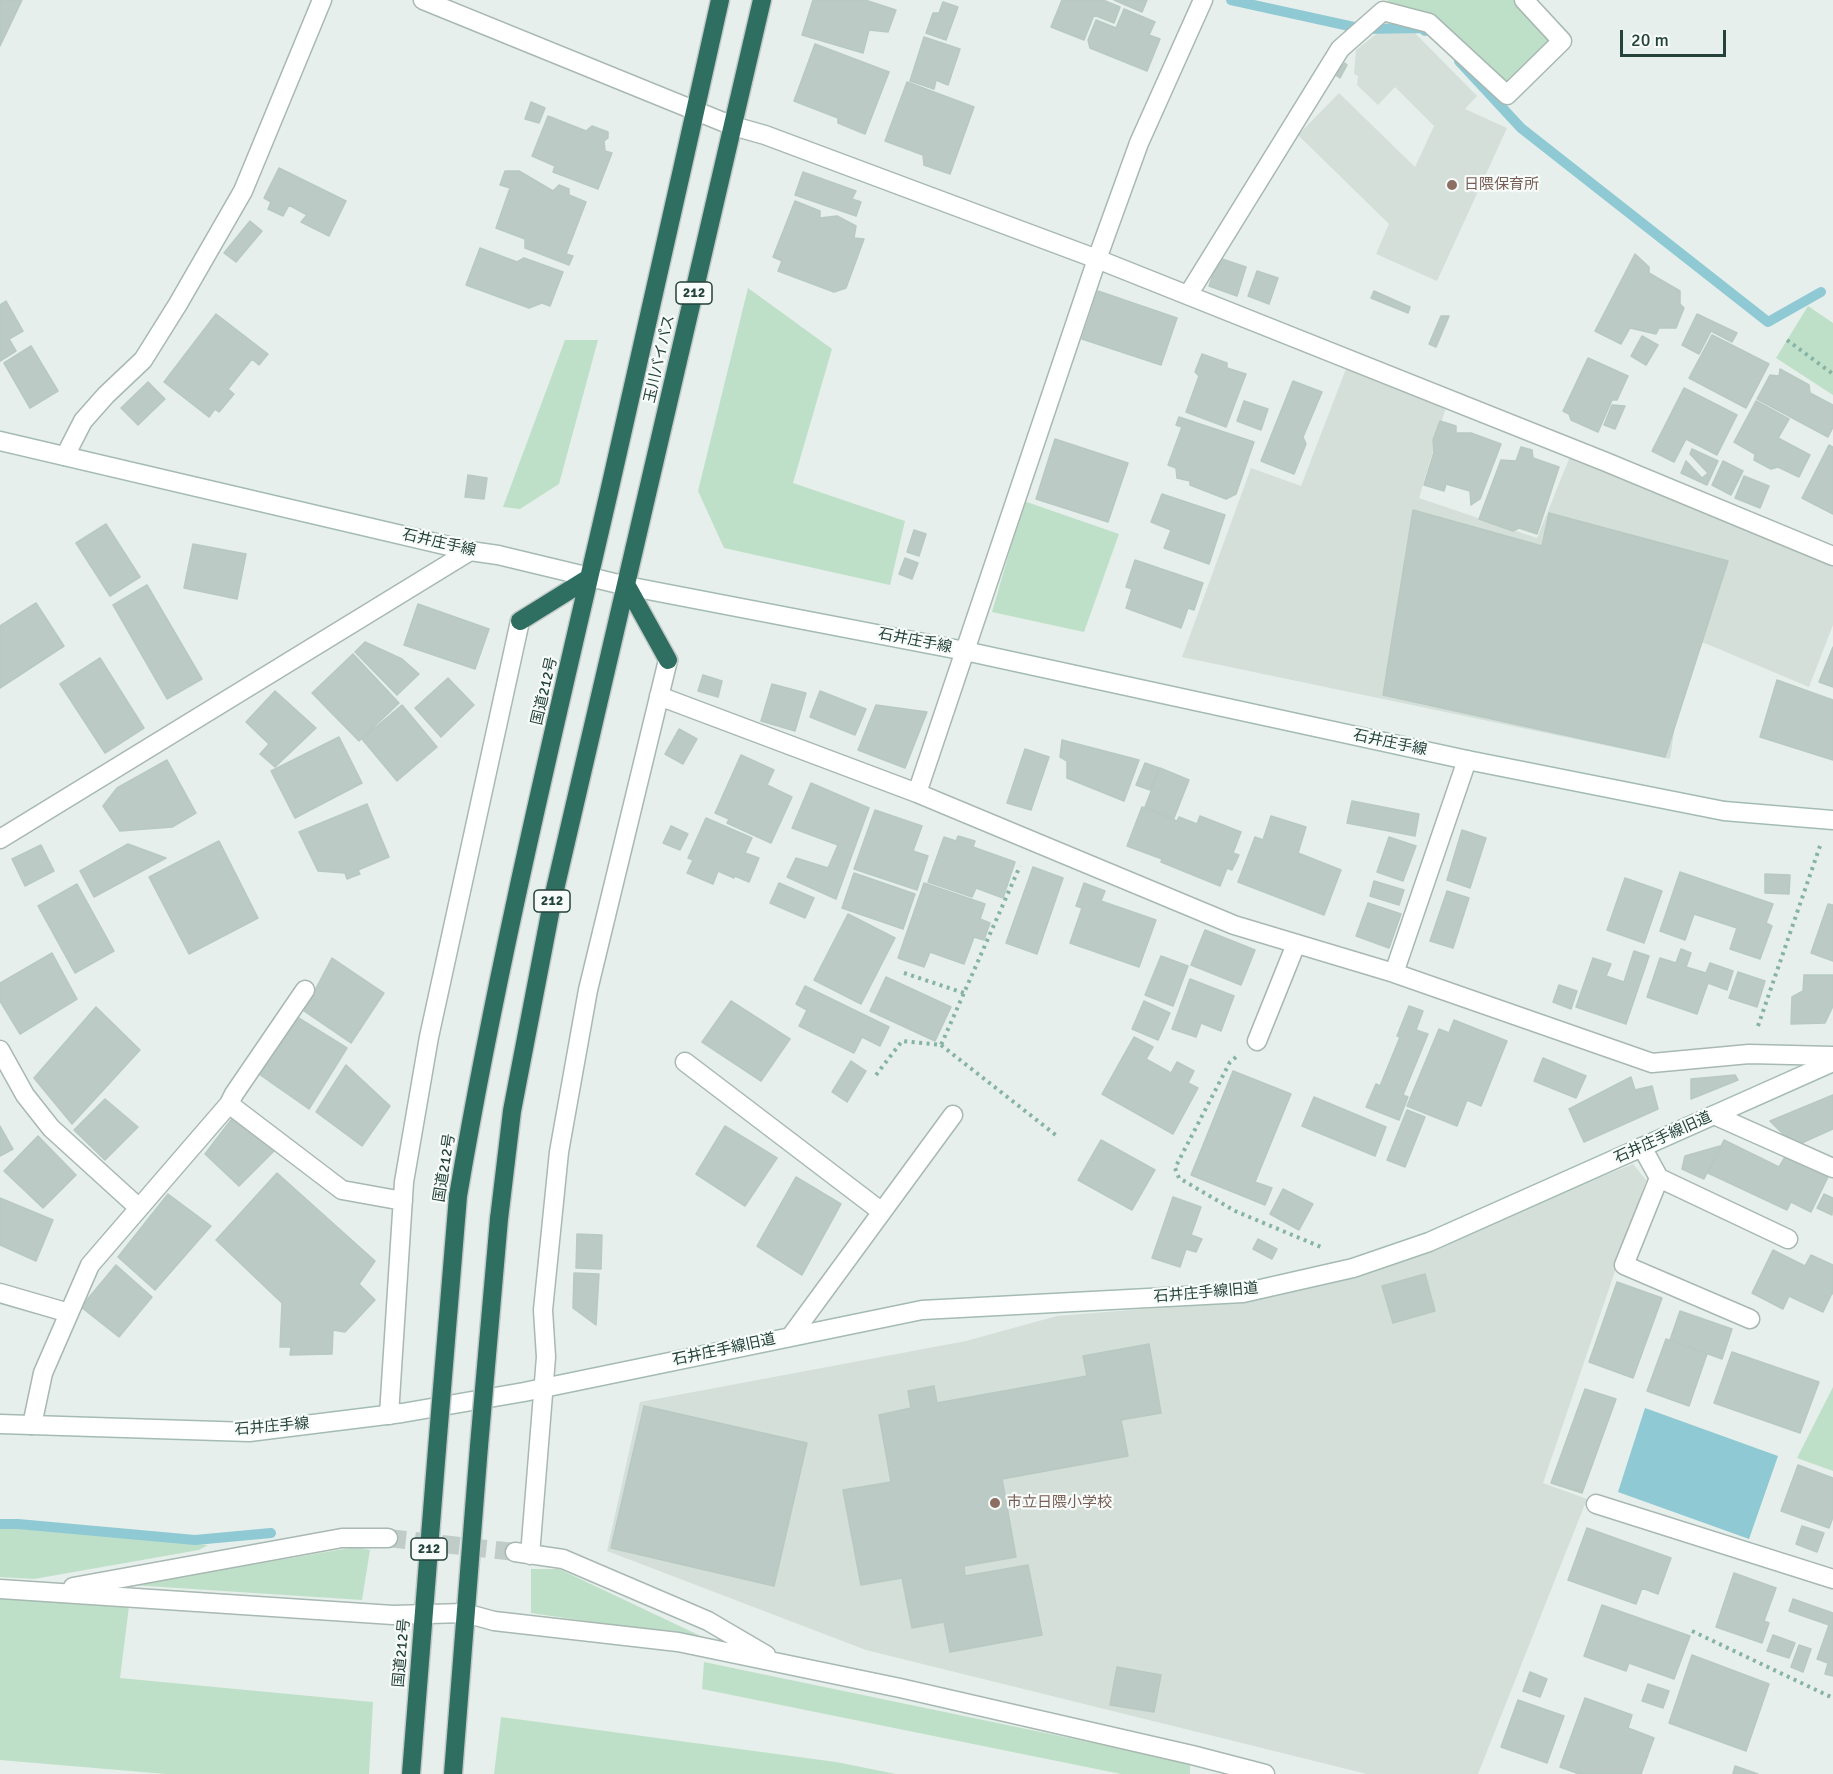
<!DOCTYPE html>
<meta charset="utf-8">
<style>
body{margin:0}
#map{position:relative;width:1833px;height:1774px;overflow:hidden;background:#e6efeb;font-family:Signika,sans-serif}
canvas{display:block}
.scale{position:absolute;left:1620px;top:30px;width:106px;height:27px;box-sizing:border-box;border:3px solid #24423a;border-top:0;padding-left:8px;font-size:18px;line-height:21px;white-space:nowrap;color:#24423a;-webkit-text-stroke:4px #f7fbf9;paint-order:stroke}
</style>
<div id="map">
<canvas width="1833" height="1774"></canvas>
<div class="scale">20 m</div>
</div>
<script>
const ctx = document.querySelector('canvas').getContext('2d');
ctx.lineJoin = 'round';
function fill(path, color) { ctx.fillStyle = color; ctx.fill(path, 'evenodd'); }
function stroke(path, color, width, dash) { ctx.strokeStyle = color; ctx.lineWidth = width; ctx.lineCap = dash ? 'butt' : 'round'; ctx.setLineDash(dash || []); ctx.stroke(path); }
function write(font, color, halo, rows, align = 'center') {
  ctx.font = font + ' Signika,"Noto Sans JP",sans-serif'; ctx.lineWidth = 4.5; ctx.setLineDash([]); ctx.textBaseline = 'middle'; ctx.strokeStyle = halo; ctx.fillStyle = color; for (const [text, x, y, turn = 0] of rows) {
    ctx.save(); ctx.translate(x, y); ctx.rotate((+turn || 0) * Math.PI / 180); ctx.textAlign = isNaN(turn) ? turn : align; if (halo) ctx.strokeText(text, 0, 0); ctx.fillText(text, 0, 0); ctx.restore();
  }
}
fill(new Path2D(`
 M1384 28H1400L1415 33 1477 96 1465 109 1507 128 1437 281 1376 254 1389 224 1298 135 1339 93 1415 167 1434 126 1395 87 1378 105 1357 85 1358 76 1354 74 1356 50Z
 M1346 369 1446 407 1419 498 1537 538 1571 454 1833 563V625L1809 687 1707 644 1688 639 1670 759 1182 657 1251 468 1301 486Z
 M1633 1164 1646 1180 1543 1483 1587 1499 1478 1774H1367L866 1650 607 1551 640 1402 966 1341 1057 1316 1243 1301 1361 1273Z`), '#d4dfda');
fill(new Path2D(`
 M1387 0H1520L1558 40 1507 89Z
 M748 288 832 349 793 483 905 521 890 585 724 548 698 491Z
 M1808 306 1833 323V395L1776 358Z
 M565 340H598L559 484 520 509 503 507Z
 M1024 501 1119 534 1084 632 992 612Z
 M1833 1387V1471L1797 1458Z
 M0 1528H12L208 1545 199 1550 34 1579 0 1577Z
 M356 1547 370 1550 362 1600 131 1585Z
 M531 1569H559L707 1639 531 1613Z
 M0 1598 129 1606 120 1678 373 1702 369 1774H166L0 1760Z
 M704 1662 1190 1763V1774H1121L702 1689Z
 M501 1717 836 1762 896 1774H494Z`), '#bfe0c8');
fill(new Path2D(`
 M1645 1408 1778 1456 1749 1539 1618 1492Z`), '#8ec9d4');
stroke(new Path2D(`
 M1231 0 1363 29 1422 28 1425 31
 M1459 61 1521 128 1768 322 1821 292
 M0 1524H18L195 1540 271 1533`), '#8ec9d4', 10);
const building = new Path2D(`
 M0 0H22L0 46Z
 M813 0H865L896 10 888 32 869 30 863 53 802 35Z
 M1062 0H1103L1120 7 1114 23 1094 15 1084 40 1051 27Z
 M1114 0H1147L1142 12Z
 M943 2 958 7 946 40 926 33 933 13H939Z
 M1124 9 1155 22 1149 35 1160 39 1147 71 1090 48 1088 40 1096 20 1116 28Z
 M924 37 960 49 948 85 936 80 934 89 910 81Z
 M815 44 889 72 865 134 838 123V118L794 101Z
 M1345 63 1347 65 1340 78 1334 74Z
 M907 82 974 107 950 174 924 165 923 155 885 141Z
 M531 102 545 108 539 123 525 119Z
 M548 116 586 131 592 126 608 132V138L604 141 605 151 612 153 598 189 553 172 555 166 532 156Z
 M279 168 346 201 329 236 301 222 307 215 289 205 283 216 268 209 271 202 264 198Z
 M505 171H519L553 191 559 185 569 189V195L586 202 566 254 573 256 569 265 525 248V239L496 228 510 188 500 185Z
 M803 172 856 191 852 199 861 202 856 216 795 195Z
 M795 201 820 211V218L837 216 856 226 854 238 864 239 846 288 834 292 778 271 782 261 773 257Z
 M250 221 262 231 236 262 224 253Z
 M480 248 517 262 524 258 563 272 550 306 542 303 529 308 466 285Z
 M1635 254 1649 267V273L1680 291V304L1684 308 1676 328H1659L1656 334 1630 328 1621 344 1595 331Z
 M1219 258 1246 267 1237 296 1209 286Z
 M1257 271 1278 278 1269 304 1248 296Z
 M1098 291 1177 318 1161 365 1082 339Z
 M1374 291 1410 307 1408 313 1371 298Z
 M6 301 23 331 9 339 16 351 0 361V305Z
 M216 314 268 354 259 365 252 359 228 389 234 394 219 412 215 409 209 417 164 382Z
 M1697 314 1737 333 1732 342 1711 331 1699 354 1682 345Z
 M1441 316H1449L1436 347 1429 344Z
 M1712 335 1769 364 1746 408 1689 378Z
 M1642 336 1658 345 1646 365 1631 356Z
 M31 346 58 391 30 408 4 363Z
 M1202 354 1227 363V368L1246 374 1226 427 1186 412 1199 376 1195 372Z
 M1588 358 1628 376 1617 400H1612L1598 432 1571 420 1569 414 1563 411Z
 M1780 369 1809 385 1810 393 1833 405V427L1828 437 1757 399 1770 375 1779 376Z
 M1293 381 1322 392 1303 437 1306 444 1294 474 1261 461Z
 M148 382 165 399 138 425 121 408Z
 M1684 388 1737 415 1717 455 1686 439 1674 462 1652 451Z
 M1244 401 1268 409 1261 430 1237 421Z
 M1756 401 1789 419 1778 438 1810 455 1799 477 1778 467 1771 469 1754 460 1755 454 1734 442Z
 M1612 405 1625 406 1615 429 1604 425Z
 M1179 417 1254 442 1236 494 1226 499 1190 485V481L1177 478 1176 468 1168 465 1182 427 1176 425Z
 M1440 421 1456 426V433H1471L1501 444 1480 499 1471 505 1470 491 1446 484 1444 491 1424 485 1434 452 1433 440Z
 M1055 439 1128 463 1108 522 1036 499Z
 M1829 445 1833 447V514L1802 498Z
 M1521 447 1532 450 1533 458 1559 467 1537 534 1519 528 1513 531 1479 519 1501 460 1516 461Z
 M1692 449 1718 461 1707 485 1681 473 1686 461 1702 478 1708 473 1690 454Z
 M1723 461 1743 471 1731 495 1712 485Z
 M468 475 487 478 484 499 465 497Z
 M1744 476 1769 486 1760 508 1735 498Z
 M1162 494 1225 515 1209 564 1164 548 1171 530 1151 522Z
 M1413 510 1542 546 1549 513 1728 561 1665 757 1383 695Z
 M106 524 140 577 110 596 76 543Z
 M914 530 926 534 919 556 907 552Z
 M193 544 246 554 237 599 184 588Z
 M905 558 918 563 912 579 899 574Z
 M1135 560 1203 583 1194 610 1188 608 1181 628 1126 608 1132 589 1126 587Z
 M147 585 202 679 167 699 113 605Z
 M36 603 64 646 0 688V626Z
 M418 604 489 629 475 669 404 645Z
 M365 642 402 659 419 674 397 695 355 652Z
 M1833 647V687L1819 682Z
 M353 654 399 703 359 741 312 693Z
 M100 658 144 728 105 753 60 684Z
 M703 675 722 681 718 697 698 691Z
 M448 678 474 705 441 737 415 708Z
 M1777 680 1833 700V760L1760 737Z
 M772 684 806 693 795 731 761 721Z
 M275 691 316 728 275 767 260 754 269 744 246 722Z
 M820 691 866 709 855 735 810 717Z
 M402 705 437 747 397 781 362 739Z
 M876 705 927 712 905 768 858 750Z
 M679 729 697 739 683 764 665 754Z
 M339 737 362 783 295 818 271 771Z
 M1062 740 1139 760 1124 801 1067 778V761L1060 757Z
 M1025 749 1049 757 1031 810 1007 803Z
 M741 755 774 770 767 785 792 797 771 843 727 823 729 819 715 813Z
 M167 760 196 813 172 827 120 831 103 806 117 788Z
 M1145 763 1159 768 1150 790 1136 785Z
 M1160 768 1189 780 1174 818 1145 807Z
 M811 783 869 808 836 899 787 877 796 858 828 868 838 845 792 828Z
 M1352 801 1419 814 1415 836 1347 823Z
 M367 804 389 857 358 870 360 874 347 879 345 873 318 871 299 832Z
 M1142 807 1177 821 1179 817 1197 824 1200 816 1241 832 1233 853 1239 855 1232 870 1227 868 1220 886 1161 862 1162 859 1127 846Z
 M875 810 922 826 913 851 928 856 917 890 854 869Z
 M1271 816 1306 827 1298 853 1341 870 1324 915 1238 882 1255 837 1263 840Z
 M706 818 752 838 745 853 759 858 749 882 735 876 734 878 718 871 713 884 687 873 693 860 688 858Z
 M671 826 688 834 680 850 663 843Z
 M1462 830 1486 838 1470 888 1447 880Z
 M958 836 975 841 973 847 1015 862 1003 898 976 888 972 897 928 882 944 837 956 841Z
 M1389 837 1416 846 1403 881 1377 872Z
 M219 841 258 918 189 954 149 877Z
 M128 844 166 858 94 897 80 871Z
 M41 845 54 871 25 886 12 859Z
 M1033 867 1063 878 1037 954 1006 943Z
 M1680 872 1773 904 1766 923 1772 926 1760 959 1730 949 1737 928 1694 914 1685 940 1660 931Z
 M854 873 915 894 903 929 842 908Z
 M1765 874 1790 875 1789 894 1765 893Z
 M1625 878 1662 891 1644 943 1607 930Z
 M1374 881 1404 890 1399 905 1370 896Z
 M779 883 814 898 805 918 770 903Z
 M924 883 985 904 980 919 990 923 984 940 974 937 964 964 930 952 924 967 898 958Z
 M1084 883 1105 891 1101 901 1156 920 1139 967 1070 943 1082 908 1076 906Z
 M77 884 114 951 75 973 38 906Z
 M1447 891 1469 898 1453 948 1430 941Z
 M1368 903 1401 914 1389 948 1356 936Z
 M1828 904 1833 905V961L1811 953Z
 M848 914 895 938 861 1004 814 980Z
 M1205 930 1255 950 1241 985 1191 965Z
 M1681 949 1691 953 1686 967 1706 973 1710 963 1733 971 1727 990 1708 983 1697 1014 1647 997 1660 958 1676 963Z
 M1634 951 1649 956 1626 1024 1576 1007 1593 958 1611 964 1606 976 1624 982Z
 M52 953 77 999 20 1034 0 1001V983Z
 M1161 956 1188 966 1173 1006 1145 995Z
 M332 958 384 993 351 1043 304 1011Z
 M1738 972 1765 981 1757 1007 1729 998Z
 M1804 975H1833V1006L1825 1023 1791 1024 1792 997 1803 991Z
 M886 977 951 1007 935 1041 870 1011Z
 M1190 979 1234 996 1221 1031 1201 1023 1196 1037 1172 1029Z
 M1559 985 1577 991 1571 1009 1553 1002Z
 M805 986 889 1027 880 1046 862 1037 854 1053 799 1026 807 1010 796 1004Z
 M731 1001 790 1039 761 1081 702 1042Z
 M1144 1001 1170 1013 1158 1040 1132 1029Z
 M1409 1006 1423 1011 1416 1030 1428 1034 1403 1095 1408 1097 1399 1120 1366 1107 1376 1084 1380 1086 1400 1037 1397 1036Z
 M96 1007 140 1050 72 1124 34 1078Z
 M297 1017 347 1048 309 1109 256 1072Z
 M1454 1020 1507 1041 1481 1106 1467 1100 1457 1126 1407 1106 1439 1029 1449 1033Z
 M1134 1037 1153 1047 1146 1059 1171 1073 1177 1062 1194 1071 1188 1083 1198 1088 1173 1134 1102 1094Z
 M1543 1058 1586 1076 1576 1098 1534 1081Z
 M851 1061 866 1071 847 1102 832 1092Z
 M346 1065 390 1106 362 1146 316 1112Z
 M1233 1071 1291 1094 1255 1182 1272 1188 1265 1205 1191 1175Z
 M1735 1075 1738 1080 1691 1099V1079Z
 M1631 1077 1635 1090 1652 1086 1658 1109 1584 1142 1569 1109Z
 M1833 1095V1129L1795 1146 1770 1121Z
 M1314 1097 1386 1127 1375 1156 1302 1126Z
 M105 1099 138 1127 105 1160 74 1130Z
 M1407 1110 1425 1117 1405 1167 1387 1160Z
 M234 1116 277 1148 239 1186 205 1154Z
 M0 1126 13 1149 0 1156Z
 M725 1126 777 1158 745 1206 696 1174Z
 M38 1136 76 1175 43 1208 4 1171Z
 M1101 1140 1155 1170 1132 1210 1078 1180Z
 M1724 1140 1779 1167 1785 1157 1828 1177 1811 1212 1791 1202 1787 1210 1708 1173Z
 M1720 1146 1704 1179 1682 1169 1685 1156Z
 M277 1173 375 1261 359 1284 375 1300 345 1332 333 1330 332 1354 290 1355 291 1347H280L282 1303 216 1240Z
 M796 1177 841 1204 802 1275 757 1246Z
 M1283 1189 1313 1204 1299 1230 1270 1214Z
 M168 1194 211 1226 155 1290 118 1257Z
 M1824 1194 1833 1198 1832 1215 1817 1208Z
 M1173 1197 1201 1207 1191 1235 1202 1239 1196 1252 1186 1249 1180 1267 1152 1258Z
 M0 1198 53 1220 36 1261 0 1245Z
 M577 1234 602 1235 601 1269 576 1268Z
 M1258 1239 1277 1249 1272 1259 1253 1249Z
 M1773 1250 1805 1266 1811 1255 1833 1265V1294L1832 1293 1823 1312 1789 1296 1783 1309 1752 1293Z
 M116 1265 152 1297 119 1337 81 1307Z
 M574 1273 599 1274 596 1325 573 1308Z
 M1425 1274 1435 1311 1393 1323 1382 1286Z
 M1617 1282 1662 1298 1633 1378 1589 1362Z
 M1680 1311 1732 1329 1722 1359 1670 1340Z
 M1666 1339 1707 1354 1689 1406 1647 1391Z
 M1149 1344 1161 1413 1121 1420 1128 1456 1002 1479 1016 1557 964 1566 965 1576 1028 1565 1042 1635 950 1652 944 1622 912 1628 902 1578 861 1585 843 1490 891 1482 879 1415 911 1408 908 1391 934 1386 937 1403 1087 1376 1083 1356Z
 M1732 1352 1819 1382 1800 1433 1714 1403Z
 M1585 1389 1616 1399 1582 1493 1551 1483Z
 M644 1406 807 1443 774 1586 611 1548Z
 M1798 1465 1833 1478V1517L1829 1528 1781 1511Z
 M1802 1526 1824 1533 1817 1552 1796 1544Z
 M1587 1528 1671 1558 1658 1594 1642 1588 1636 1604 1568 1580Z
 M1734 1573 1776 1588 1764 1621 1769 1623 1762 1643 1716 1627Z
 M1793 1599 1833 1613V1676L1825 1674 1828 1663 1817 1659 1829 1625 1789 1611Z
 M1602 1605 1690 1636 1674 1679 1629 1663 1626 1671 1584 1656Z
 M1773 1635 1795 1643 1789 1658 1767 1651Z
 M1799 1645 1811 1649 1803 1672 1791 1667Z
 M1692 1655 1769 1684 1746 1751 1669 1723Z
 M1117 1667 1161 1675 1154 1712 1110 1705Z
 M1530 1672 1547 1679 1540 1697 1523 1691Z
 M1648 1684 1669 1691 1663 1708 1642 1701Z
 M1585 1698 1632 1715 1628 1728 1654 1738 1641 1774H1579L1560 1767Z
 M1518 1700 1564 1716 1547 1763 1501 1747Z
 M1735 1766 1758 1774H1733Z`);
fill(building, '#bbcac4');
stroke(building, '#b8c9c2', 1.5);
stroke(new Path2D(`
 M388 1538 515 1552`), '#bfccc8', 18, [18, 9]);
const street = new Path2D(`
 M423 0 733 126 765 135 1097 259 1606 462 1833 556
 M1188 295 1340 49 1383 11 1429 23 1507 95 1562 41 1524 0
 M65 456 83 421 106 395 143 360 178 304 243 191 322 0
 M659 696 917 793 1234 925 1394 973 1652 1063 1749 1054 1833 1056
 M917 793 1097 259 1139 143 1203 0
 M0 839 470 551
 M1394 973 1467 760
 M1257 1041 1296 944
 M0 1050 25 1095 51 1128 139 1208
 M685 1062 882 1212
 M229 1104 342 1190 403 1201
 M1714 1115 1833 1168
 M1642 1147 1659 1178 1624 1265 1750 1319
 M1659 1178 1788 1239
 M0 1293 69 1313
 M791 1336 953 1115
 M389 1415 404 1182 429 1037 520 621
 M32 1425 43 1373 90 1265 229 1104 234 1094 305 990
 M1596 1504 1833 1579
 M515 1552 563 1559 708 1621 766 1655
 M530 1555 546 1357 543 1310 559 1152 588 990 668 660
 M73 1587 342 1538H388
 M0 1589 393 1615 465 1613 494 1621 678 1642 900 1688 1192 1755 1265 1774`);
const secondary = new Path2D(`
 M0 441 470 551 498 555 627 586 965 651 1467 760 1724 811 1833 820
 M0 1424 249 1432 402 1413 524 1392 922 1310 1243 1293 1353 1268 1429 1242 1833 1062`);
const highway = new Path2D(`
 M627 586 668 660
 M520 621 589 578
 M458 1196C498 960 555 726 609 492 647 329 683 164 720 0
 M499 1219 512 1111 553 898 762 0
 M411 1774 437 1449
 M453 1774 479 1446`);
stroke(street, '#a8b8b2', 21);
stroke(secondary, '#a4bbb3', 21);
stroke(highway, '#c2cac8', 21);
stroke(new Path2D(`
 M1787 340 1833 374
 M904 973 964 993
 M1758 1026 1820 846
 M941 1045 1057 1136
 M1236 1057 1230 1062 1175 1168 1179 1178 1235 1211 1321 1247
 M876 1075 902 1041 941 1045 1020 866
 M1692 1631 1833 1698`), '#86b3a5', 4, [3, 4.5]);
stroke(street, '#fff', 18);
stroke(secondary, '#fff', 18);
stroke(highway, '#2f6f62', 18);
const highwayBridge = new Path2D(`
 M479 1446 499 1219
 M437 1449 458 1196`);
stroke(highwayBridge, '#c2cac8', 21, []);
stroke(highwayBridge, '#2f6f62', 18);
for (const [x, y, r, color] of [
 [1452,185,6,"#8d6e63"],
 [995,1503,6,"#8d6e63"]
]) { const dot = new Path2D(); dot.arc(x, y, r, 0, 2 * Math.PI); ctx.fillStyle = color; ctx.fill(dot); stroke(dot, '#f7fbf9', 2); }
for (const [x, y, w] of [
 [694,293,36],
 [552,901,36],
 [429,1549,36]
]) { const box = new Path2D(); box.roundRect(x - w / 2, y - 11, w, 22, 4.5); ctx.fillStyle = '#f7fbf9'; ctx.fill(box); stroke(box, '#24423a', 1.5); }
write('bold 14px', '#24423a', null, [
 ["212",694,293],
 ["212",552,901],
 ["212",429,1549]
]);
write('15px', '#785e54', '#f7fbf9', [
 ["日隈保育所",1464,185],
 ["市立日隈小学校",1007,1503]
], 'left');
write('15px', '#24423a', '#f7fbf9', [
 ["玉川バイパス",660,359,-77],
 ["石井庄手線",439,543,13],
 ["石井庄手線",915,641,11],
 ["国道212号",545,691,-77],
 ["石井庄手線",1390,743,12],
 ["石井庄手線旧道",1663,1138,-24],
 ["国道212号",445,1168,-81],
 ["石井庄手線旧道",1206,1293,-5],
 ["石井庄手線旧道",724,1350,-12],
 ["石井庄手線",272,1427,-5],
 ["国道212号",402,1653,-85]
]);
</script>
